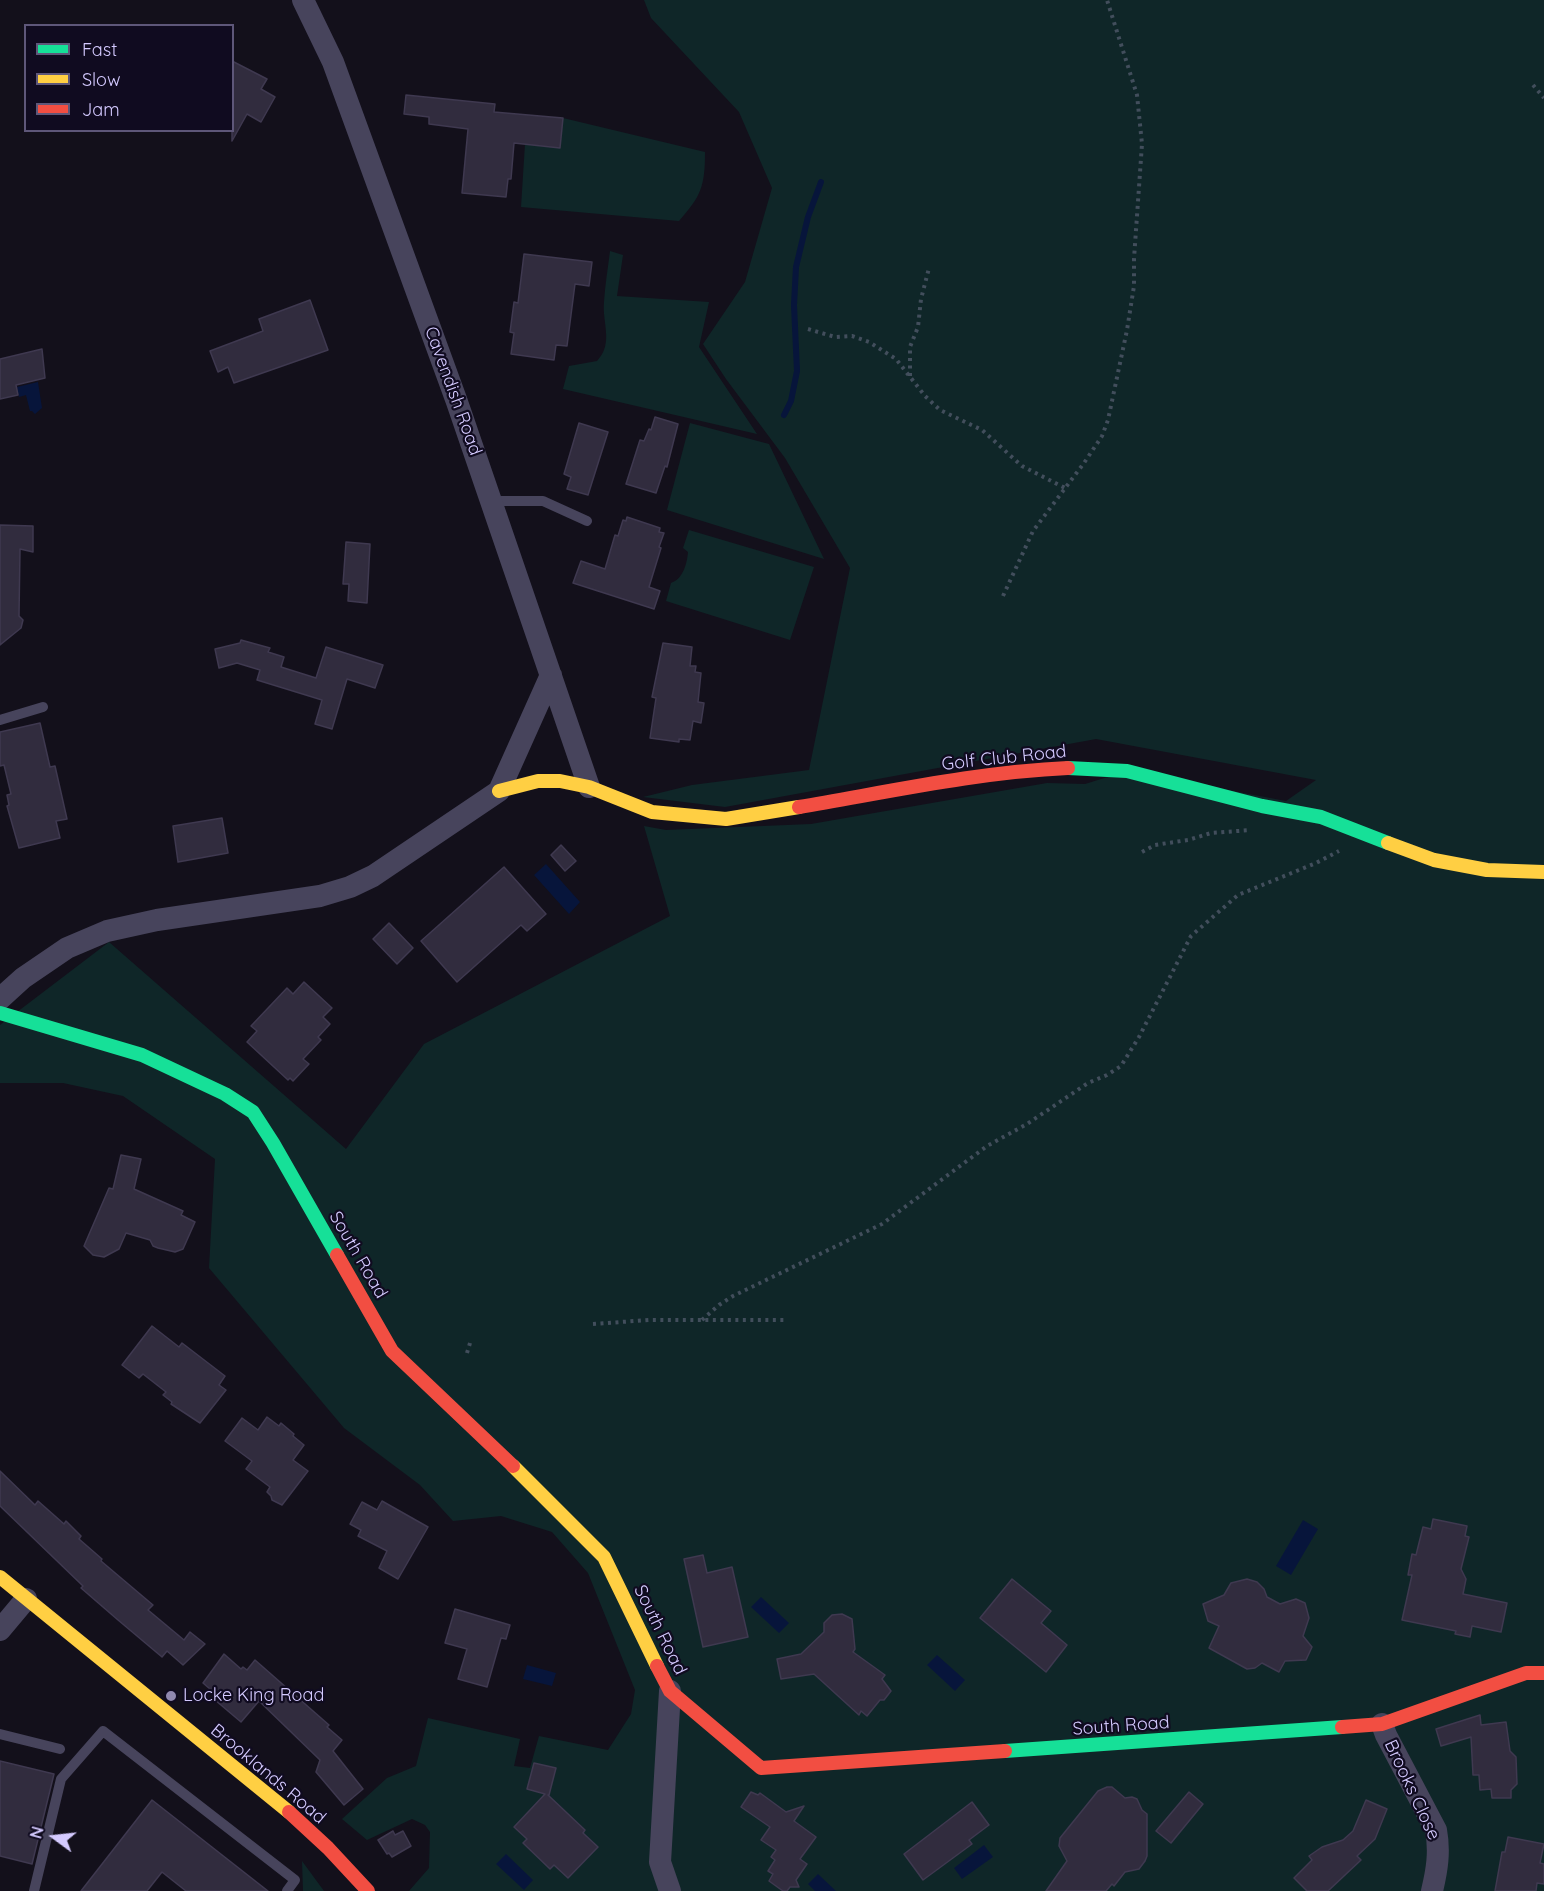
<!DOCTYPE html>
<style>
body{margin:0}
#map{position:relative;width:1544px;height:1891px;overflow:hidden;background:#13101b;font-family:Quicksand,sans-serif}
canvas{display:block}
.legend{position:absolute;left:24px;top:24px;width:210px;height:108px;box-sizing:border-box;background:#100b20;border:2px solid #5e5779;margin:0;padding:8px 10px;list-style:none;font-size:18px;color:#d4caff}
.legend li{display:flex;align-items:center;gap:12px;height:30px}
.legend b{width:30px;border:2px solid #5e5779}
.north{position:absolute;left:24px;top:1807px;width:60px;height:60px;-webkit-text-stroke:4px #100b20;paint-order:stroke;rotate:285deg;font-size:16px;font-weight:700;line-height:24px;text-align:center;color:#d4caff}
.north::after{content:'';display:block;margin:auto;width:21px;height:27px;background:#d4caff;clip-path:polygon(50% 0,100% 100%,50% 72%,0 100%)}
</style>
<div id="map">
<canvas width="1544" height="1891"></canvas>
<ul class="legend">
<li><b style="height:8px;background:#16e098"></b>Fast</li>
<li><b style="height:8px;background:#ffcf43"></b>Slow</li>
<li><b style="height:8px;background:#f24e42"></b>Jam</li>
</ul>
<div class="north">N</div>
</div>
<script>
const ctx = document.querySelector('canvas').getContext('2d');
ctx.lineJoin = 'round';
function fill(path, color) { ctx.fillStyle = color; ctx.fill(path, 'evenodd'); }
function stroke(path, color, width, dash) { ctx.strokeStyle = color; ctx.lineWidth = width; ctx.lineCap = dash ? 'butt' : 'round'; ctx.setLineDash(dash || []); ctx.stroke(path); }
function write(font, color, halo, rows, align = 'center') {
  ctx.font = font + ' Quicksand,sans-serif'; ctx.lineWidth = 4.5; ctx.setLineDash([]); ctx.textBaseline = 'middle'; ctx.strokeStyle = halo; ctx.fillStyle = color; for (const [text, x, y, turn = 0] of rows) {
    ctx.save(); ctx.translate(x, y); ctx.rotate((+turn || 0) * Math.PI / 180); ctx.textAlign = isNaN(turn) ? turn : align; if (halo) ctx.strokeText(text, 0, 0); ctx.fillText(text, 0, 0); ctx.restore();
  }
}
fill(new Path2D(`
 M644 0H1544V1891H409L429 1868 430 1832 425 1825 412 1819 367 1840 342 1819 387 1778 416 1766 428 1718 520 1739 514 1766 530 1768 539 1736 608 1750 631 1714 635 1690 588 1573 552 1532 501 1516 453 1521 420 1485 344 1428 209 1268 215 1159 123 1096 63 1083H0V1025L109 942 346 1149 424 1044 670 916 644 826 666 830 811 824 1047 783 1085 784 1127 771 1286 801 1316 780 1096 739 725 807 643 797 692 785 809 770 850 568 785 458 726 379 703 344 745 282 772 188 739 112 651 18Z
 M563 118 705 152C705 187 701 196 679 221L521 207 525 144 560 148Z
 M610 251 623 255 617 296 709 302 699 347 757 434 563 389 569 366 597 361C614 343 602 323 604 302 605 285 608 268 610 251Z
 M690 423 769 444 824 559 667 510Z
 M689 530 814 567 790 640 666 601 671 583C683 579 687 564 688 552L683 548Z
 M302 1861 324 1891H303Z`), '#0f2628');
fill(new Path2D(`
 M38 382 42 408 35 414 32 411H30L26 395 19 397 17 387Z
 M546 864 580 902 569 914 534 875Z
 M1303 1520 1318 1529 1291 1575 1276 1566Z
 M761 1597 789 1623 779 1633 751 1607Z
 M937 1655 965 1680 955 1691 927 1665Z
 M527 1665 556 1673 552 1686 523 1679Z
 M984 1845 993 1857 962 1879 954 1868Z
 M506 1854 533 1880 524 1890 496 1864Z
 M818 1874 836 1891H815L808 1884Z`), '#07153b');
stroke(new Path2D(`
 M784 415 791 401 797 371 794 305 796 267 808 217 821 182`), '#07153b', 6);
const building = new Path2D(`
 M232 61 267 79 261 89 275 97 261 122 247 114 232 141Z
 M406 95 495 104 494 112 563 118 560 148 514 143 511 179H508L506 197 462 193 468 129 429 124V117L404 114Z
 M524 254 592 262 589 286 575 284 567 346 556 345 554 360 511 354 514 333 510 332 514 302 518 303Z
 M310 300 328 350 234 383 228 367 218 372 210 351 263 331 259 319Z
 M42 349 45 378 16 385 18 395 0 399V359Z
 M655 417 678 424 667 467 665 466 656 493 626 484 640 440 644 441 649 429 651 430Z
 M579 423 608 432 588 495 567 489 571 477 564 474Z
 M627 517 660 528 659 532 664 533 659 547 661 548 649 587 660 591 654 609 573 583 581 561 605 569 615 535 618 536 623 520 626 521Z
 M0 525 33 526V552L20 549 19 616 23 620 21 628 0 645Z
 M346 542 370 544 367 603 348 601 349 584H343Z
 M241 640 270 648 268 652 284 657 281 667 316 678 326 647 383 665 375 688 347 679 332 729 315 724 322 700 257 680 260 670 237 663 219 668 215 649 240 643Z
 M663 643 692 647 690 666H696L695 672 701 673 698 702 704 703 701 723 693 721 690 740 679 739V742L650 738 656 698 652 697Z
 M40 723 50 767 55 766 67 819 56 821 60 838 19 848 7 806 9 805 7 795 11 794 4 765 0 766V732Z
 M222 818 228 853 178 862 173 826Z
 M561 845 576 861 565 871 551 855Z
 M504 867 546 914 527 931 521 925 457 982 421 941Z
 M389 923 413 948 397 964 373 939Z
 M304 982 332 1008 323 1017 330 1024 318 1037 321 1040 303 1059 309 1064 293 1081 290 1078 288 1080 247 1042 257 1031 251 1026 287 988 293 994Z
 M121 1155 141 1159 134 1189 183 1211 181 1215 195 1222 183 1249 175 1252 158 1248 153 1246 150 1240 126 1233 119 1249 104 1257 93 1255 84 1246 109 1188 113 1189Z
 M152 1326 179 1347 182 1343 225 1376 219 1385 226 1390 200 1423 171 1404 172 1402 163 1395 166 1392 143 1374 139 1378 122 1365Z
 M267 1417 279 1426 281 1423 294 1434 293 1436 304 1445 293 1460 308 1471 282 1505 272 1500 271 1496 267 1492 270 1487 246 1469 252 1461 225 1441 242 1418 258 1430Z
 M0 1471 35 1505 38 1501 64 1524 66 1521 81 1536 79 1539 102 1559 101 1561 153 1605 148 1610 184 1640 190 1632 205 1644 183 1665 167 1651 162 1657 118 1620 81 1588 83 1586 0 1506Z
 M382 1501 428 1527 398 1579 379 1568 387 1551 358 1536 361 1530 350 1524 362 1502 377 1510Z
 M1433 1519 1467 1526 1465 1536 1469 1537 1461 1569 1466 1579 1463 1594 1507 1603 1501 1632 1472 1626 1470 1637 1455 1634 1456 1631 1402 1620 1412 1575H1408L1412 1554 1416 1555 1423 1527 1431 1529Z
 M703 1555 707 1573 732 1567 748 1637 703 1647 684 1559Z
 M1012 1579 1051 1611 1041 1623 1067 1645 1046 1672 980 1618Z
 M1247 1579 1257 1582 1264 1589 1267 1597 1280 1604 1296 1599 1305 1603 1309 1618 1303 1636 1312 1647 1306 1660 1285 1661 1279 1672 1262 1663 1255 1668 1247 1669 1209 1648 1219 1626 1208 1621 1203 1604 1224 1595 1231 1583Z
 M455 1609 510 1625 506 1639 501 1638 487 1687 458 1679 467 1649 445 1643Z
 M842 1614 852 1619 855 1649 853 1652 885 1675 882 1679 891 1691 884 1700H880L867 1716 861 1711 859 1715 814 1674 781 1679 777 1659 801 1654 824 1632V1623L832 1615Z
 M224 1654 241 1669 243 1667 247 1670 255 1660 329 1725 327 1727 342 1740 333 1751 363 1789 344 1805 316 1772 320 1760 259 1701 241 1722 215 1700 218 1696 203 1683Z
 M1480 1715 1481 1725 1506 1722 1510 1751 1516 1757 1517 1784 1511 1790V1798H1492L1491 1789 1480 1790 1479 1775H1473L1471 1737 1441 1746 1436 1729Z
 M0 1761 54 1774 32 1864 0 1856Z
 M534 1763 556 1768 549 1795H548L585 1830 583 1833 598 1847 568 1878 554 1865 550 1869 523 1843 527 1839 514 1827 545 1794 527 1789Z
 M1107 1787H1112L1125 1798 1132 1797 1137 1799 1142 1810 1147 1814V1856L1145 1861 1139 1869 1125 1872 1114 1886 1112 1884 1106 1891H1046L1067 1861 1059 1846 1060 1838 1098 1791Z
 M751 1792 758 1795 760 1793 786 1812 804 1806 794 1821 816 1837 800 1859 807 1864 796 1880 799 1887H790L787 1891H783L769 1881 773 1874 768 1871 775 1860 771 1857 776 1850 761 1840 770 1827 741 1807Z
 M1189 1792 1203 1804 1171 1843 1156 1831Z
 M152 1800 268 1891H186L162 1872 147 1891H81Z
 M1366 1800 1387 1809 1375 1839 1357 1856 1361 1860 1328 1891H1307L1294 1878 1312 1860 1309 1856 1322 1847 1343 1840 1353 1831Z
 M972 1802 989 1825 969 1840 972 1844 923 1880 904 1854Z
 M393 1831 395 1835 403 1831 411 1846 392 1857 389 1853 387 1854 378 1840Z
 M1508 1837 1544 1844 1540 1863 1544 1864V1884L1537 1883 1536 1891H1495L1502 1852H1505Z`);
fill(building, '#312c3e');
stroke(building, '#3f3950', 1.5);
stroke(new Path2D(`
 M1533 85 1544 98
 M808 329 835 337 852 336 869 342 896 359 925 396 940 410 982 430 1022 466 1065 488
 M910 376V347L918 327 921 299 929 268
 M1003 596 1033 531 1084 463 1102 436 1108 420 1127 330 1134 286V259L1142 144 1137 95 1107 0
 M1142 852 1155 845 1188 840 1211 833 1251 830
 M702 1320 719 1305 733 1296 882 1224 987 1146 1027 1124 1088 1083 1107 1075 1121 1066 1139 1037 1191 936 1238 895 1316 863 1339 851
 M593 1324 649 1320H787
 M467 1353 470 1343`), '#424e5c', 4, [3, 4.5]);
stroke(new Path2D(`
 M491 501H543L587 521
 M0 720 43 707
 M0 1734 60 1749
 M34 1891 61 1779 103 1731 295 1880 287 1891`), '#47445c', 10);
stroke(new Path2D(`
 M303 0 333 62 457 402 589 787
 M0 999 23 978 67 948 107 931 157 920 320 896 350 887 373 876 499 791 551 675
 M0 1630 26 1599
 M1382 1724 1386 1735 1436 1830C1440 1852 1437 1870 1432 1891
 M670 1891 660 1862 670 1691`), '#47445c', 22);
stroke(new Path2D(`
 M1068 768 1127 771 1262 806 1321 817 1388 843
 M0 1013 142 1055 225 1094 253 1112 273 1143 337 1255
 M1005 1751 1342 1727`), '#16e098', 14);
stroke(new Path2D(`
 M499 791 538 781H560L589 787 652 812 726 819 799 807
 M1388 843 1434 860 1487 870 1544 872
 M513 1466 604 1557 657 1666
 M0 1577 289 1812`), '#ffcf43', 14);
stroke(new Path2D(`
 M799 807C888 792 978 772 1068 768
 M337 1255 392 1351 513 1466
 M657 1666 670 1691 761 1768 1005 1751
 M1342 1727 1382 1724 1526 1673H1544
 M289 1812 328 1848 368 1891`), '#f24e42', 14);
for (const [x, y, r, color] of [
 [171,1696,6,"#9089af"]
]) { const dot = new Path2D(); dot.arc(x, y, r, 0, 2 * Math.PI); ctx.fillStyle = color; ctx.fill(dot); stroke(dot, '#100b20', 2); }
write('18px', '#d4caff', '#100b20', [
 ["Cavendish Road",453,391,70],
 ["Golf Club Road",1004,758,-6],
 ["South Road",358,1255,60],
 ["South Road",660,1630,64],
 ["South Road",1121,1726,-4],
 ["Brooklands Road",268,1774,40],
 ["Brooks Close",1412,1790,65]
]);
write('18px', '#d4caff', '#100b20', [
 ["Locke King Road",183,1696]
], 'left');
</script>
